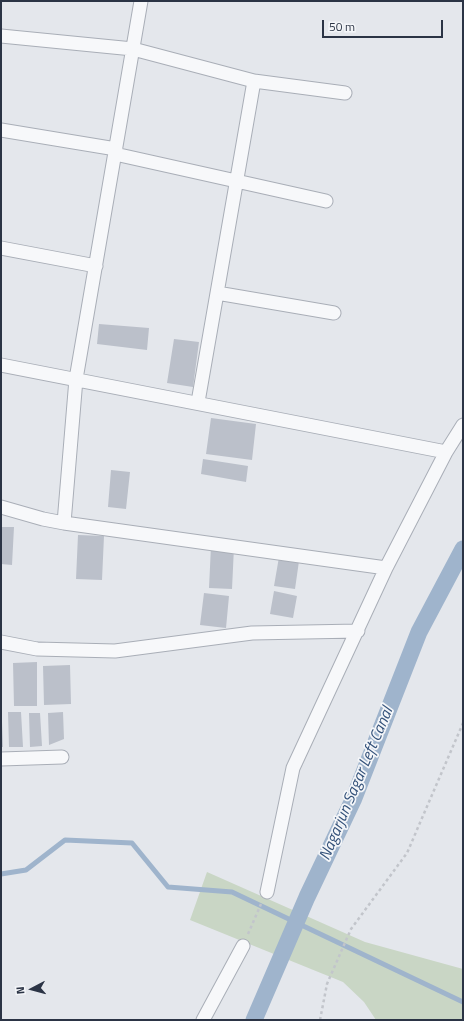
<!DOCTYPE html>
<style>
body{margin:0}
#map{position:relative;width:464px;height:1021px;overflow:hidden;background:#e4e7ec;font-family:"Titillium Web",sans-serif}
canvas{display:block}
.frame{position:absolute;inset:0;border:2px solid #2b3445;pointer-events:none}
.north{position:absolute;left:12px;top:969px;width:40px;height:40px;-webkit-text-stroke:3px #f4f6f9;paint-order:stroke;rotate:264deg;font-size:11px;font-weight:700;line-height:16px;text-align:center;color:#2b3445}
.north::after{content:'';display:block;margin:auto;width:14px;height:18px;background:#2b3445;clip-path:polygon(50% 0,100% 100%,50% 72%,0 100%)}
.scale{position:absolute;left:322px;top:20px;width:121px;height:18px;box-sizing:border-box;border:2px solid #2b3445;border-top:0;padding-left:5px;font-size:12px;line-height:14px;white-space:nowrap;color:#2b3445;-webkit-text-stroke:3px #f4f6f9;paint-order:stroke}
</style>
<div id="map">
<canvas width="464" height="1021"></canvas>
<div class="frame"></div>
<div class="north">N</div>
<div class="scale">50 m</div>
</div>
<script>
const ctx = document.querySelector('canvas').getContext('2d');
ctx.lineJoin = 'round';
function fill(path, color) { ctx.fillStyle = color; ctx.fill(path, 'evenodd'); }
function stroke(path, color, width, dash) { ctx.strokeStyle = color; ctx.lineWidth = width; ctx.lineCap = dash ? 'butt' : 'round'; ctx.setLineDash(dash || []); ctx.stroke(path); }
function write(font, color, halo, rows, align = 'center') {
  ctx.font = font + ' "Titillium Web",sans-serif'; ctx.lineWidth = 3.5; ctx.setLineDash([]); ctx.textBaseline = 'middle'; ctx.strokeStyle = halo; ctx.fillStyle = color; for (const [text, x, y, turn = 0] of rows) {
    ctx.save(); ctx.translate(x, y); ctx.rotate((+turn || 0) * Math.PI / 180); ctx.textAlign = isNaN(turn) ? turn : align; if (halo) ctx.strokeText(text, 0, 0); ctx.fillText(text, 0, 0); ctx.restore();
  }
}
fill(new Path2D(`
 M207 872 365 942 463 969V1020H376L364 1002 343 982 190 920Z`), '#c9d6c5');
stroke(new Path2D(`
 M1 874 26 870 65 840 132 843 168 887 232 892 463 1002`), '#9fb4cc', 5);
stroke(new Path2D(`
 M254 1020 307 897 354 798 419 632 463 549`), '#9fb4cc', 17);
fill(new Path2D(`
 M99 324 149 328 147 350 97 344Z
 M174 339 199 342 193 387 167 383Z
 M211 418 256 424 252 460 206 454Z
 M203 459 248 466 246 482 201 474Z
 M111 470 130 472 126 509 108 507Z
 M1 527H14L12 565 1 564Z
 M78 535 104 536 102 580 76 579Z
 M211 546 234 547 232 589 209 588Z
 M279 557 299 561 295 589 274 586Z
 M274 591 297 596 293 618 270 614Z
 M204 593 229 596 226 628 200 625Z
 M37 662V706H14L13 663Z
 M70 665 71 704 44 705 43 666Z
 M8 712H21L23 747H9Z
 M63 712 64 739 49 745 48 713Z
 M29 713H40L42 746 30 747Z
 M1 722H2L3 747H1Z`), '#bbc0ca');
const minor = new Path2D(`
 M1 36 133 49 254 81 345 93
 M1 130 116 149
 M115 154 326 201
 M1 248 96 266
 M217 293 334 313
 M1 365 446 452
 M198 402 254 81
 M1 507 43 519 64 523 386 568
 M64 523 76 379 141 1
 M1 642 37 649 115 651 252 633 358 631
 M1 759 62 757
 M267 892 293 768 386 568 446 452 463 425
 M203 1020 243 946`);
stroke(minor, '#a9aeb7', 15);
stroke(new Path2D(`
 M248 934 261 904
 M320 1020 327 984 351 929 407 853 463 723`), '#c2c5cb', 2.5, [3, 3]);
stroke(minor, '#f7f8fa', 13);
write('italic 16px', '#34527a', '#f4f6f9', [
 ["Nagarjun Sagar Left Canal",357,784,-67]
]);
</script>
